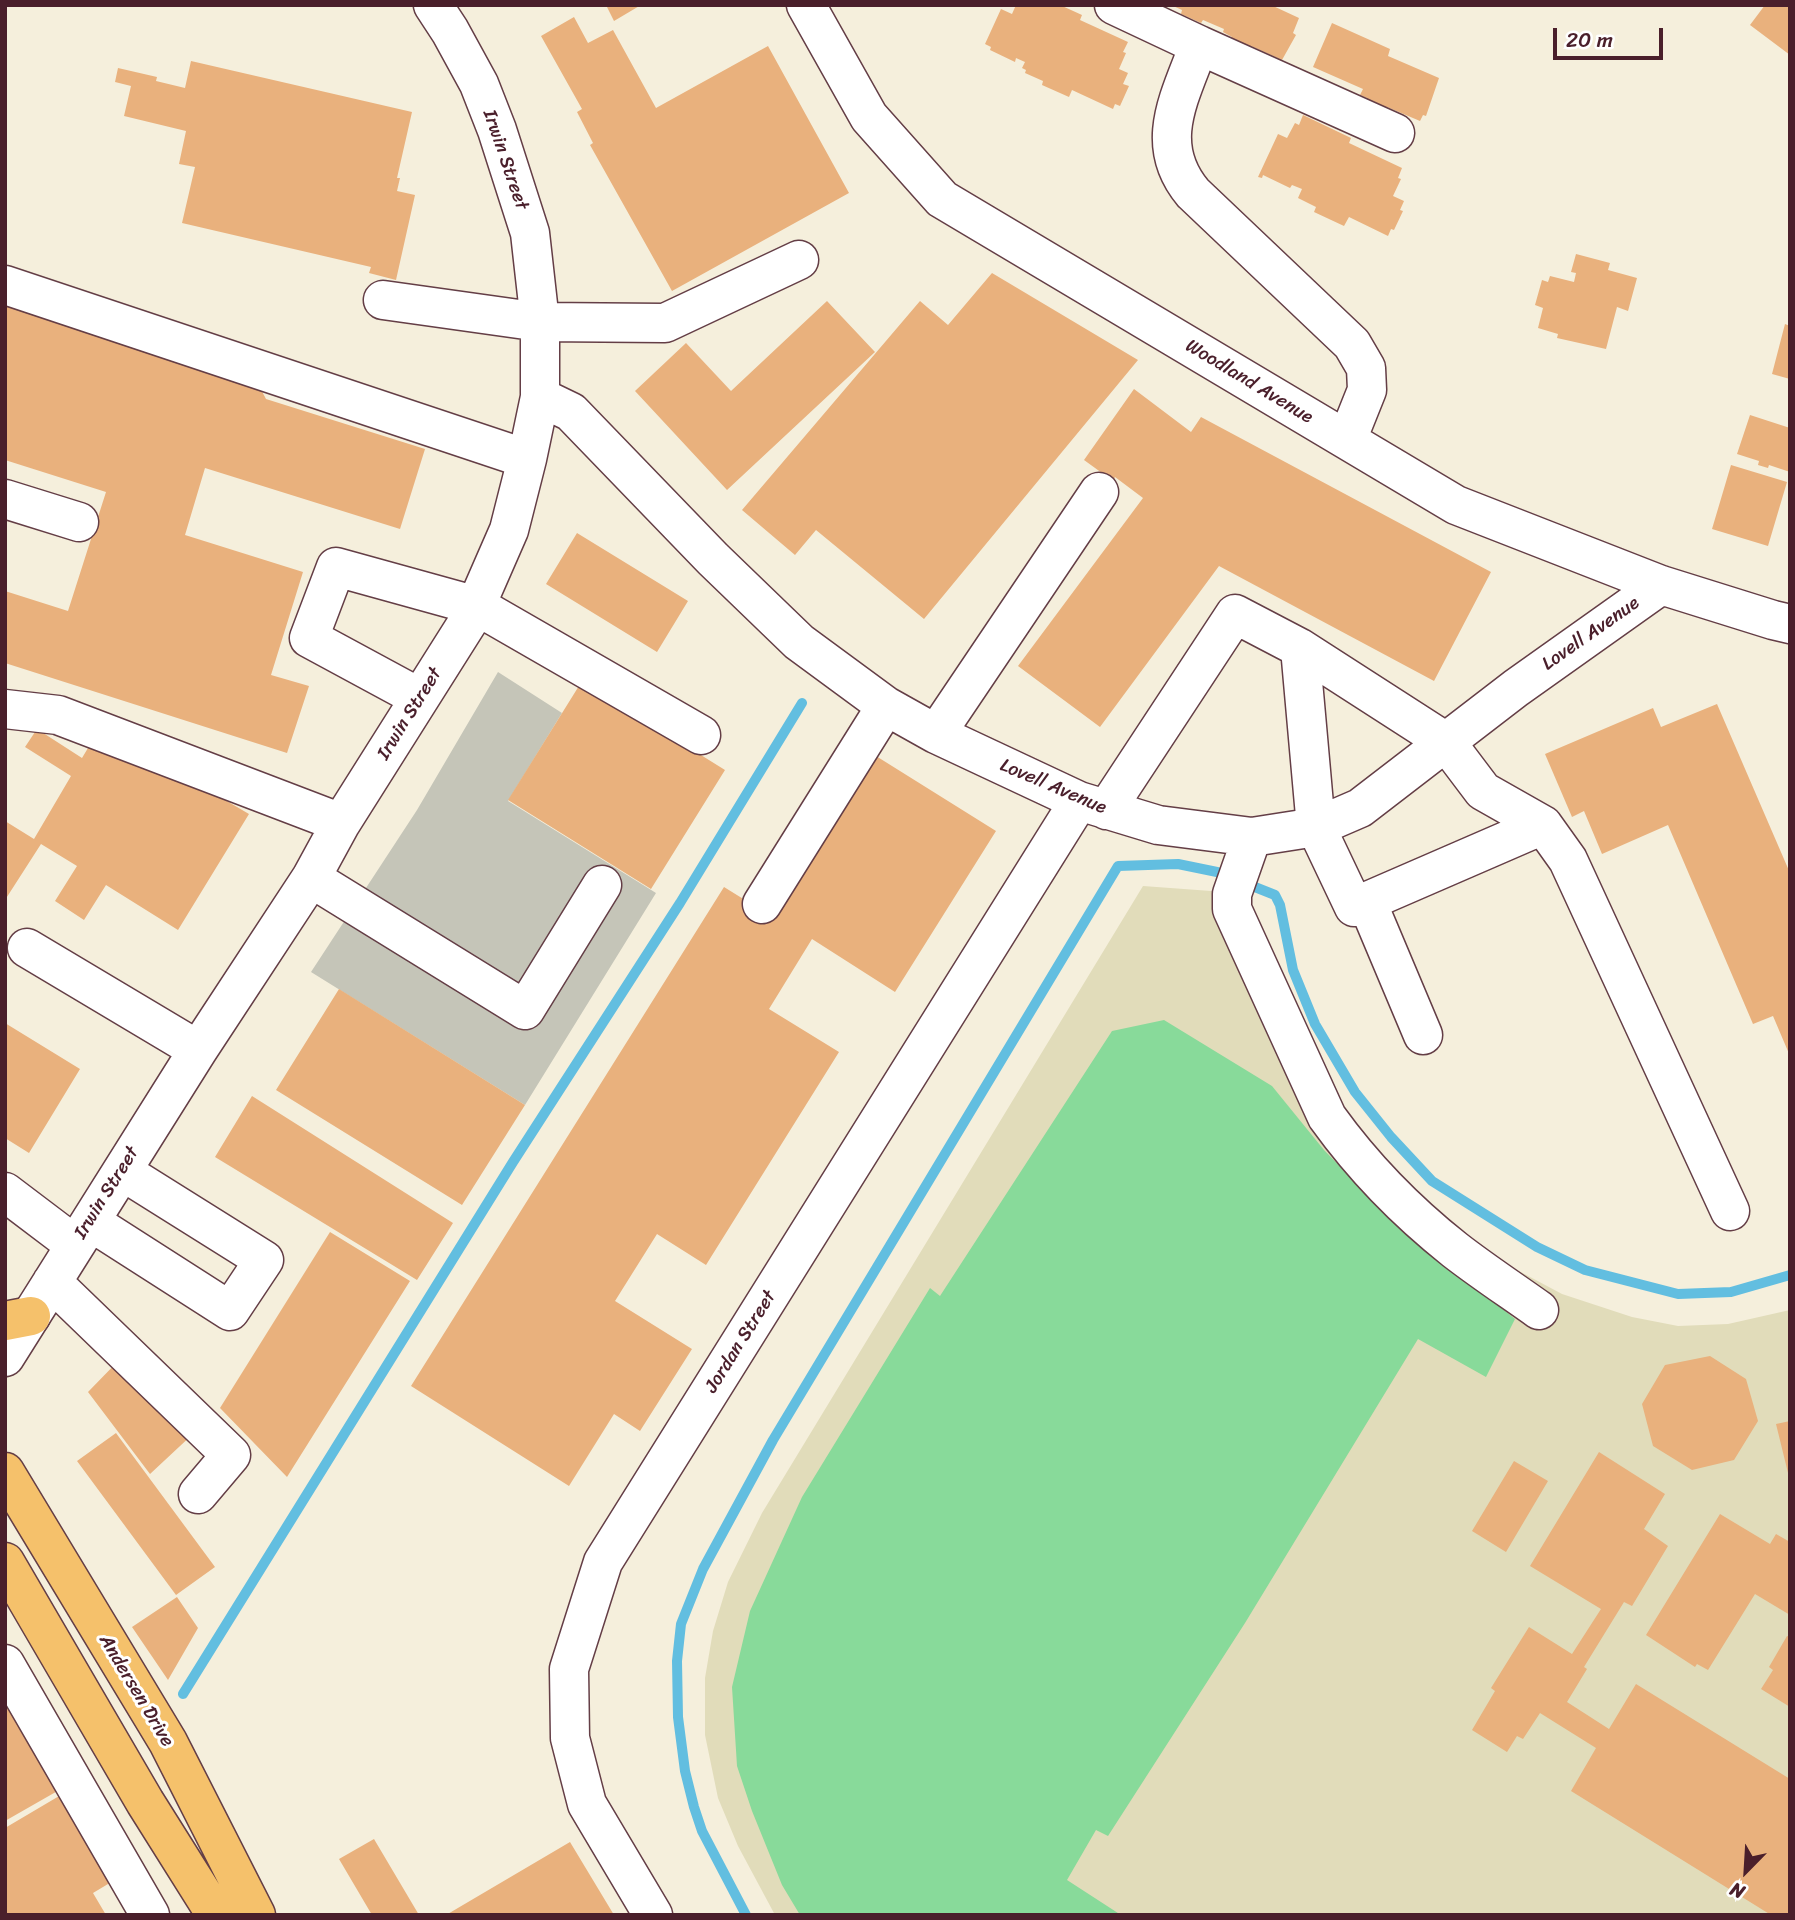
<!DOCTYPE html>
<style>
body{margin:0}
#map{position:relative;width:1795px;height:1920px;overflow:hidden;background:#f5efdc;font-family:Sriracha,sans-serif}
canvas{display:block}
.frame{position:absolute;inset:0;border:7px solid #4a1f2b;pointer-events:none}
.north{position:absolute;left:1711px;top:1836px;width:70px;height:70px;-webkit-text-stroke:5px #fff;paint-order:stroke;rotate:204deg;font-size:19px;font-weight:700;line-height:28px;text-align:center;color:#4a1f2b}
.north::after{content:'';display:block;margin:auto;width:24px;height:32px;background:#4a1f2b;clip-path:polygon(50% 0,100% 100%,50% 72%,0 100%)}
.scale{position:absolute;left:1553px;top:28px;width:110px;height:32px;box-sizing:border-box;border:4px solid #4a1f2b;border-top:0;padding-left:9px;font-size:21px;line-height:24px;white-space:nowrap;color:#4a1f2b;-webkit-text-stroke:5px #fff;paint-order:stroke}
</style>
<div id="map">
<canvas width="1795" height="1920"></canvas>
<div class="frame"></div>
<div class="north">N</div>
<div class="scale">20 m</div>
</div>
<script>
const ctx = document.querySelector('canvas').getContext('2d');
ctx.lineJoin = 'round';
function fill(path, color) { ctx.fillStyle = color; ctx.fill(path, 'evenodd'); }
function stroke(path, color, width, dash) { ctx.strokeStyle = color; ctx.lineWidth = width; ctx.lineCap = dash ? 'butt' : 'round'; ctx.setLineDash(dash || []); ctx.stroke(path); }
function write(font, color, halo, rows, align = 'center') {
  ctx.font = font + ' Sriracha,sans-serif'; ctx.lineWidth = 6; ctx.setLineDash([]); ctx.textBaseline = 'middle'; ctx.strokeStyle = halo; ctx.fillStyle = color; for (const [text, x, y, turn = 0] of rows) {
    ctx.save(); ctx.translate(x, y); ctx.rotate((+turn || 0) * Math.PI / 180); ctx.textAlign = isNaN(turn) ? turn : align; if (halo) ctx.strokeText(text, 0, 0); ctx.fillText(text, 0, 0); ctx.restore();
  }
}
fill(new Path2D(`
 M1143 886 1211 891 1244 897 1336 1110 1383 1168 1472 1246 1562 1294 1632 1317 1678 1326 1728 1324 1790 1310V1915H775L738 1846 718 1798 705 1735V1678L713 1631 728 1582 762 1513Z`), '#e1dcba');
fill(new Path2D(`
 M498 672 562 713 508 801 656 893 525 1105 311 972 417 810Z`), '#c5c5b8');
fill(new Path2D(`
 M1164 1020 1272 1086 1324 1150 1391 1219 1515 1319 1486 1377 1418 1339 1245 1623 1108 1836 1096 1830 1067 1880 1121 1915H800L782 1885 752 1811 737 1766 732 1687 750 1611 802 1497 930 1288 940 1296 1112 1031Z`), '#88da9a');
stroke(new Path2D(`
 M183 1694 513 1162 680 903 802 703
 M746 1915 702 1831 694 1807 685 1771 678 1717 677 1661 681 1624 703 1569 773 1440 1118 866 1178 864 1217 872 1275 895 1280 905 1293 970 1315 1024 1355 1092 1391 1137 1432 1181 1537 1247 1585 1270 1678 1294 1731 1292 1790 1275`), '#62bee0', 10);
fill(new Path2D(`
 M606 5H641L614 21Z
 M1016 5H1060L1082 15 1080 20 1128 42 1123 52 1126 53 1119 69 1128 73 1123 84 1129 86 1120 106 1115 104 1113 109 1072 90 1069 97 1042 85 1043 81 1025 73 1026 70 1022 68 1025 62 1016 58 1015 62 990 50 991 47 985 44 1001 9 1012 14Z
 M1171 5H1271L1299 18 1293 33 1296 35 1282 60 1251 46 1250 48 1231 40 1232 37 1223 32 1224 29 1203 20 1201 23 1181 14 1182 10Z
 M1765 5H1790V55L1750 25Z
 M574 17 588 43 613 30 656 108 768 46 849 193 672 291 590 145 593 143 577 112 582 109 541 36Z
 M1332 23 1390 49 1388 56 1439 78 1426 116 1423 115 1420 121 1387 107 1385 110 1366 102 1367 98 1360 95 1363 89 1313 67Z
 M191 61 412 112 397 178H400L397 191 415 195 396 280 369 273 371 267 182 223 195 167 179 164 186 131 124 116 131 86 115 82 118 68 157 77 156 81 185 88Z
 M1303 115 1351 138 1349 143 1402 168 1398 178 1401 179 1393 196 1404 201 1400 210 1403 211 1394 230 1391 229 1388 236 1349 217 1344 226 1314 212 1316 207 1298 198 1302 189 1292 185 1290 188 1263 175 1262 178 1258 177 1278 134 1287 138 1295 123 1299 125Z
 M1576 254 1610 263 1608 270 1637 278 1628 311 1617 307 1606 349 1557 338 1558 334 1538 328 1543 308 1535 305 1542 280 1548 282 1550 276 1574 282 1576 273 1571 272Z
 M992 273 1138 360 924 619 816 530 795 555 742 510 920 301 948 325Z
 M5 301 256 380 266 399 425 449 400 529 205 468 185 535 303 572 271 675 309 686 287 753 5 663V591L68 611 106 492 5 460Z
 M827 301 875 352 727 490 635 391 686 343 731 391Z
 M1785 324 1790 326V379L1772 374Z
 M1134 389 1191 432 1201 417 1491 572 1434 681 1219 566 1100 727 1018 666 1143 498 1115 477 1113 481 1084 460Z
 M1750 415 1790 428V472L1769 465 1768 468 1758 465 1759 461 1737 454Z
 M1731 465 1787 482 1768 546 1712 529Z
 M577 533 688 601 657 652 546 584Z
 M582 681 725 770 651 889 508 800Z
 M1717 704 1790 873V1056L1773 1016 1753 1024 1668 825 1602 854 1584 811 1572 817 1545 754 1653 708 1661 727Z
 M37 729 82 758 97 733 136 748 249 814 178 930 106 885 84 920 55 901 77 866 41 844 5 900V821L34 839 71 776 25 747Z
 M876 756 996 831 895 992 812 939 769 1009 839 1052 706 1265 657 1234 615 1301 692 1349 640 1431 614 1414 569 1486 411 1386 724 887 774 918Z
 M339 989 525 1105 462 1205 276 1090Z
 M5 1023 80 1069 29 1153 5 1138Z
 M252 1096 453 1223 417 1280 215 1157Z
 M330 1232 410 1281 287 1477 220 1408Z
 M123 1356 194 1433 150 1474 88 1392Z
 M1710 1356 1746 1379 1758 1421 1734 1460 1692 1470 1653 1446 1642 1404 1665 1365Z
 M1790 1421V1477H1789L1776 1424Z
 M116 1433 215 1567 176 1595 77 1461Z
 M1599 1452 1665 1494 1644 1529 1668 1546 1632 1606 1624 1602 1584 1667 1587 1669 1567 1702 1609 1729 1636 1684 1790 1779V1915H1771L1571 1791 1596 1748 1540 1713 1523 1739 1517 1736 1507 1752 1472 1730 1495 1691 1491 1688 1529 1627 1572 1654 1601 1609 1530 1566Z
 M1514 1461 1548 1481 1506 1552 1472 1531Z
 M1720 1514 1770 1544 1776 1534 1790 1542V1615L1755 1594 1708 1670 1697 1664 1695 1667 1646 1635Z
 M177 1597 198 1628 168 1680 132 1627Z
 M1787 1636 1790 1637V1707L1761 1689 1773 1670 1769 1667Z
 M5 1678 68 1785 5 1821Z
 M71 1789 123 1875 93 1893 106 1915H5V1828Z
 M374 1839 419 1915H372L339 1859Z
 M570 1842 614 1915H446Z`), '#e9b17d');
const minor = new Path2D(`
 M806 5 869 117 942 199 1456 505 1661 585 1773 620 1790 624
 M1114 5 1199 45
 M5 285 527 459
 M383 300 540 322 665 323 799 260
 M540 397 571 412 713 559 799 642 886 706 936 734 1079 801 1158 825 1252 837 1316 827 1360 808 1516 688 1661 585
 M1347 440 1367 390 1366 368 1352 344 1193 193C1152 144 1180 97 1199 45L1395 133
 M5 499 79 522
 M1300 648 1316 827 1354 907 1543 825
 M420 698 309 638 336 567 477 606 701 735
 M5 709 58 715 341 823
 M936 734 1099 492
 M1106 810 1235 614 1300 648 1446 742 1483 791 1543 825 1568 860 1730 1211
 M1252 837 1232 894V909L1327 1117C1363 1167 1407 1212 1455 1250 1482 1271 1511 1290 1539 1310
 M311 878 525 1010 602 885
 M1367 902 1423 1035
 M762 904 886 706
 M27 948 198 1050
 M5 1192 75 1245
 M91 1222 230 1311 264 1260 122 1171
 M52 1282 231 1455 198 1494
 M5 1357 198 1050 311 878 341 823 471 617 509 530 527 459 540 397V322L530 233 497 130 479 84 450 31 433 5
 M5 1664 150 1915
 M653 1915 587 1804 570 1738 569 1669 603 1562 1079 801`);
const major = new Path2D(`
 M5 1321 31 1316
 M5 1472 168 1742 256 1915
 M5 1562 145 1802 216 1915`);
stroke(minor, '#643e46', 41);
stroke(major, '#643e46', 41);
stroke(minor, '#fff', 38);
stroke(major, '#f5c16b', 38);
write('19px', '#4a1f2b', '#fff', [
 ["Irwin Street",505,160,71],
 ["Woodland Avenue",1249,382,31],
 ["Lovell Avenue",1591,634,-35],
 ["Irwin Street",410,714,-58],
 ["Lovell Avenue",1053,787,23],
 ["Irwin Street",107,1193,-58],
 ["Jordan Street",741,1342,-58],
 ["Andersen Drive",136,1691,59]
]);
</script>
